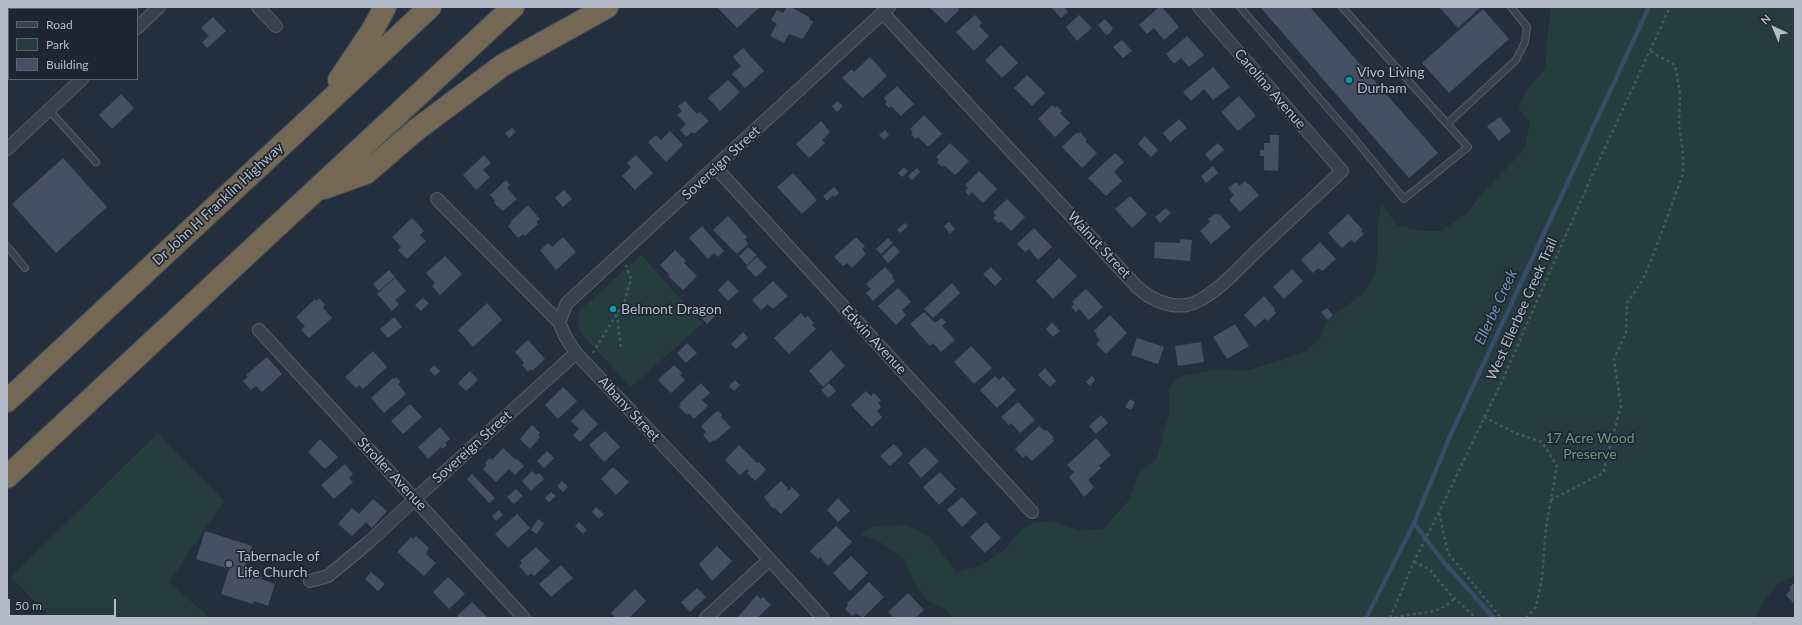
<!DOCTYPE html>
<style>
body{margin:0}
#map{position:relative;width:1802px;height:625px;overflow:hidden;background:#242f3e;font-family:Lato,sans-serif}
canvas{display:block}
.frame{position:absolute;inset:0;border:8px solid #b4bcc9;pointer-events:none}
.legend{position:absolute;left:8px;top:8px;width:130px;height:72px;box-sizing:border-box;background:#1d2633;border:1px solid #59626f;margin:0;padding:5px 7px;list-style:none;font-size:12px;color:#b4bcc9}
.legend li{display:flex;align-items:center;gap:8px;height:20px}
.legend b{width:20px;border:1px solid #59626f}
.north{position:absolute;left:1754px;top:8px;width:40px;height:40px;-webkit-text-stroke:3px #1d2633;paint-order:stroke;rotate:316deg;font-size:11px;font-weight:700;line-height:16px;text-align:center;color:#b4bcc9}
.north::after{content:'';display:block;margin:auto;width:14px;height:18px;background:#b4bcc9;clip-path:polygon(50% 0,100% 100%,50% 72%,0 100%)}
.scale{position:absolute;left:8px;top:599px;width:108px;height:18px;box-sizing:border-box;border:2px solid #b4bcc9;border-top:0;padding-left:5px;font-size:12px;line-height:14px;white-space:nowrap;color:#b4bcc9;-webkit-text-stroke:3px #1d2633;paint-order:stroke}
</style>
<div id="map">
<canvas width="1802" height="625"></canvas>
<div class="frame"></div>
<ul class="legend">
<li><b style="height:5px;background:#38414e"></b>Road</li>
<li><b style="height:11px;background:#263c3f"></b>Park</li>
<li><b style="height:11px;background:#455162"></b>Building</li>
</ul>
<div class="north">N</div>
<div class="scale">50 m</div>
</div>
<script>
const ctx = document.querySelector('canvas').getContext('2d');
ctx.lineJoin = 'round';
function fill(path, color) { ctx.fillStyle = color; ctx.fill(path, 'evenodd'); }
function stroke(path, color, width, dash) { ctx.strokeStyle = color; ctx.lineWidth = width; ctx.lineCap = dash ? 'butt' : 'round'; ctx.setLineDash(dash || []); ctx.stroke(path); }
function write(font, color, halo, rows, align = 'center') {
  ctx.font = font + ' Lato,sans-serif'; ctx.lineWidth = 3.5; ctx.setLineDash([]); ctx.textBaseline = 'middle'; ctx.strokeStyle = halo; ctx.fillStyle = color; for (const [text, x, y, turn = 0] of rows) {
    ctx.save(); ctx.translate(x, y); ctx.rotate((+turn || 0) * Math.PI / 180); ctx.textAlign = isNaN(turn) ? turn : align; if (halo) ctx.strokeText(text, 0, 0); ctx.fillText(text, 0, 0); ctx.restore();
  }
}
fill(new Path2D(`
 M1551 7H1795V576L1779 583 1763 603 1755 618H953L948 611 928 601 913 581 905 559 880 542 860 534 874 526 907 525 929 536 956 573 981 565 1004 550 1021 530 1034 523 1052 520 1078 531 1103 529 1130 499 1138 474 1157 458 1169 412V387L1179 377 1212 370 1245 371 1279 361 1306 351 1320 339 1325 325 1336 313 1363 294 1375 273 1378 245V225L1381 204 1398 226 1422 231H1441L1465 215 1487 188 1524 150 1530 123 1518 107 1527 90 1545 69 1547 40Z
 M641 255 703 323 631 387 585 338C577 328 576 322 580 310Z
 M158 433 224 501 169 582 210 618H50L11 577Z`), '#263c3f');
stroke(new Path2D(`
 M1414 523 1442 560 1494 618
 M1366 618 1414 523 1450 436 1649 7`), '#394c67', 4.5);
fill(new Path2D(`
 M7 7H59L61 9H9V11Z
 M717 7H760L737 28Z
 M787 7H791L809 17V19L813 22 803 39 789 34 784 43 770 36 777 24 771 20 777 10 783 13Z
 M929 7H957L959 10 946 23Z
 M1051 7H1064L1068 12 1061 18Z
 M1159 7H1162L1179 27 1164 40 1154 28 1147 34 1139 25Z
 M1260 7H1310L1438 153 1409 178Z
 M1439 7H1481L1458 28Z
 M1483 9 1509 39 1449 93 1422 63Z
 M975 15 982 23 979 26 989 36 974 51 956 32Z
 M1079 15 1092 28 1077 41 1066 27Z
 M213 17 226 31 207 48 202 42 209 36 201 28Z
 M1105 19 1113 28 1110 33 1106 35 1098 25Z
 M1187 36 1204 55 1189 67 1181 58 1174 64 1166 54Z
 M1122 40 1132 51 1123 58 1113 47Z
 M1001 45 1018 63 1002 78 985 60Z
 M743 48 764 71 745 88 732 74 741 66 733 57Z
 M870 57 887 76 863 98 842 78 852 69 854 72Z
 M1213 67 1230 87 1213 100 1204 89 1191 101 1183 92Z
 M1027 75 1045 93 1032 106 1014 88Z
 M728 80 740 92 720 111 708 98Z
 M897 86 914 104 901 116 891 106 889 108 885 104 887 102 884 98Z
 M121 94 134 108 112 129 99 115Z
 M1239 96 1256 116 1238 131 1221 112Z
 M685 101 697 114 700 112 709 121 694 134 692 132 686 137 680 130 686 124 677 115 682 111 678 106Z
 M838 101 843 106 837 112 832 106Z
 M1052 105 1055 108 1057 106 1062 111 1060 113 1070 123 1055 137 1038 119Z
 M924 115 942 134 928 147 918 137 915 139 911 134 913 132 910 129Z
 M1500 117 1511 131 1499 141 1487 126Z
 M1179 119 1187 128 1170 142 1163 133Z
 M821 121 830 132 822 140 825 143 809 158 796 144Z
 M512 128 516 132 509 138 505 133Z
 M885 130 889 135 884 140 879 135Z
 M670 131 683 145 666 162 648 142 656 135 661 140Z
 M1077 132 1078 134 1080 132 1087 140 1085 141 1097 153 1082 168 1062 147Z
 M1270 135H1279L1278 171 1264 170V156H1260V150H1264V143H1270Z
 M1145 136 1158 150 1151 157 1138 144Z
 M950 143 969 161 955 175 944 165 942 167 937 162 939 160 936 157Z
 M1218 143 1224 150 1211 161 1205 154Z
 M1115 153 1124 162 1114 172 1122 181 1106 196 1088 178Z
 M484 155 491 163 483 170 490 177 476 190 463 175Z
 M636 155 653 173 635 190 622 176 631 167 627 163Z
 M63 158 107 207 56 253 12 204Z
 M1213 166 1218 173 1206 183 1201 176Z
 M904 167 908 171 902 177 898 173Z
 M917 168 920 172 912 180 908 176Z
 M979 171 997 189 983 203 972 192 969 196 965 191 968 188 965 185Z
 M793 173 817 200 802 214 777 187Z
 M506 180 510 185 507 188 517 199 503 211 494 203 495 201 490 195Z
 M1245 181 1247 184 1248 183 1259 195 1240 212 1229 200 1234 195 1228 188 1236 182 1239 186Z
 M834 187 839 193 835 197 833 195 827 201 823 196Z
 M564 190 572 199 563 207 555 198Z
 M1130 196 1147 214 1132 228 1115 209Z
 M1007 199 1025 217 1011 231 1001 221 999 223 993 218 996 215 993 212Z
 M528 205 540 219 536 222 538 224 525 236 523 234 518 238 508 226 512 222 511 221Z
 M1166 208 1171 213 1160 223 1155 217Z
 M1216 213 1218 215 1219 214 1231 227 1211 244 1200 231 1210 222 1208 219Z
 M1348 214 1363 230 1361 231 1364 234 1354 243 1351 240 1342 248 1328 233Z
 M728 216 747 237 745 239 748 244 737 254 713 230Z
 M412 218 424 231 420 235 426 241 407 259 398 250 401 247 392 237Z
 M949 222 955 229 950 234 944 226Z
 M905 223 908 226 900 233 897 230Z
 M702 226 724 251 718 257 714 253 708 259 689 238Z
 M1034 228 1052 247 1038 260 1029 249 1025 252 1017 244Z
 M563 237 576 252 556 270 540 250 548 243 552 247Z
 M856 237 865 246 862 249 866 254 852 268 847 263 843 266 834 257Z
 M888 238 893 243 881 254 876 249Z
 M1180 239 1192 240 1190 261 1154 258 1155 242 1180 243Z
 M1320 242 1336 259 1322 271 1318 268 1313 273 1301 260Z
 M894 245 900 252 888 263 882 256Z
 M748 247 757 255 747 265 739 256Z
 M675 250 686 261 684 263 697 276 683 290 668 276 670 275 660 265Z
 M445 256 462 274 440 295 432 286 435 283 426 273Z
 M757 257 767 267 756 277 746 267Z
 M1059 258 1077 276 1053 299 1036 281Z
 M885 267 893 276 892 277 895 281 873 301 866 293 871 289 866 284Z
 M991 267 1002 279 995 286 983 274Z
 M1292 269 1303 281 1284 299 1273 287Z
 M389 270 395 277 379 291 373 284Z
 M395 278 406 291 395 300 399 304 392 311 377 294Z
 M728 280 739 291 728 301 718 290Z
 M773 281 788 296 773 309 768 304 761 310 752 300Z
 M952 283 960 293 933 318 924 309Z
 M898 288 911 302 902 310 906 315 896 325 878 306Z
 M1086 289 1103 307 1089 320 1079 309 1076 312 1071 307 1074 304 1072 302Z
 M1264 296 1275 309 1274 310 1276 313 1268 321 1265 318 1255 327 1244 315Z
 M319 298 325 305 323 308 332 318 309 338 301 330 305 326 296 317 315 299 316 301Z
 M423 298 429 303 421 311 415 305Z
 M487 303 502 320 473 347 458 330Z
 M706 304 715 316 707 324 697 313Z
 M1327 308 1333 315 1328 320 1321 312Z
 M924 312 935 323 942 318 946 322 942 326 955 340 941 352 933 343 930 346 910 324Z
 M801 313 805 318 808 316 814 323 812 325 816 329 789 354 774 338Z
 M1110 315 1127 333 1106 354 1096 344 1100 340 1096 336 1097 334 1094 331Z
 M394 317 402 327 388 338 380 329Z
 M1052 322 1060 331 1053 337 1046 329Z
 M1235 324 1249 346 1227 359 1213 337Z
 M743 332 748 338 736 349 731 344Z
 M1137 338 1164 347 1158 364 1131 355Z
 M528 340 545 359 532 371 531 369 528 372 522 365 524 363 515 352Z
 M1201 342 1204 362 1178 366 1175 346Z
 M687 343 697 353 686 363 677 353Z
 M971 346 992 368 974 384 954 362Z
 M831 350 845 366 823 387 809 371Z
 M373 351 387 367 363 389 359 385 356 388 345 377Z
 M267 357 282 374 262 392 256 386 251 390 243 381 248 377 246 375Z
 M434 365 440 371 435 376 429 370Z
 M674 365 682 373 680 375 685 380 671 393 658 380Z
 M1045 368 1056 381 1050 387 1038 375Z
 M470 371 478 380 466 391 458 383Z
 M995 376 999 380 1003 376 1016 390 997 408 980 390Z
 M1092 376 1095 380 1090 386 1086 382Z
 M396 377 401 382 398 384 406 394 384 413 371 398 393 378 394 379Z
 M735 380 740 385 734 391 729 386Z
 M701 383 710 393 702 400 708 406 694 419 689 413 687 415 679 407 681 405 680 403Z
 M829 383 836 391 828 398 821 390Z
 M563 387 577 401 558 419 545 405Z
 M866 391 871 396 874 393 881 400 878 403 881 407 877 411 882 417 872 427 851 405Z
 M1130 399 1135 402 1131 410 1125 407Z
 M1018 402 1035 420 1020 433 1011 423 1009 425 1001 417Z
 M410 404 422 417 403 434 391 421Z
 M583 409 598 424 580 442 573 435 579 429 571 421Z
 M719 411 722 415 721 417 731 427 715 441 714 440 710 443 703 435 706 432 701 426 716 412Z
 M1101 415 1108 423 1096 434 1089 426Z
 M532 425 540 433 538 435 540 437 530 449 520 439Z
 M1039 426 1045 431 1047 430 1054 438 1052 439 1054 441 1032 461 1026 455 1023 458 1015 449Z
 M440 427 450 439 445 443 447 445 443 449 441 447 428 459 418 447Z
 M605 431 620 447 604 462 589 445Z
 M1096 438 1111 455 1099 466 1101 468 1088 480 1094 487 1084 497 1069 477 1074 472 1067 465Z
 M320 439 338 457 325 469 308 452Z
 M894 444 903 454 890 466 880 456Z
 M739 445 757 463 759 462 766 470 755 481 747 473 749 471 747 469 740 475 725 460Z
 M925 447 939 461 921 478 908 463Z
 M503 448 516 460 517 459 524 466 515 475 509 469 496 482 483 469 487 465 485 463 490 458 492 460Z
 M547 451 554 458 544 468 537 461Z
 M345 464 353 474 349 478 353 482 334 499 321 485Z
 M613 467 629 482 616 495 601 479Z
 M532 471 536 475 539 473 544 479 531 491 522 481Z
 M940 472 956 489 939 505 923 487Z
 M472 474 495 498 489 503 467 479Z
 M562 481 568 487 563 492 557 486Z
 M781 481 788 488 786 490 788 491 792 487 800 495 781 514 774 507 773 509 764 497Z
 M516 489 523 496 514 504 507 497Z
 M551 492 556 496 549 502 545 498Z
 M962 497 977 513 962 527 947 510Z
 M838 498 850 511 838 522 827 510Z
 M373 499 387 511 372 528 366 522 352 536 338 524 352 508 359 514Z
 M596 507 604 514 599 519 592 512Z
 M499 510 503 515 496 521 492 516Z
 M517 514 530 528 508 548 495 534Z
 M538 519 544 523 537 534 531 530Z
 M579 522 587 530 583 534 575 526Z
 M986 522 1001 538 985 553 970 537Z
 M836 526 852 542 828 566 820 557 818 559 810 551Z
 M205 531 252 546 244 571 262 577 261 579 275 584 268 606 254 601 253 604 221 594 229 569 196 559Z
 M416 536 429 548 426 554 436 563 424 576 397 552 411 537 413 539Z
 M717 546 732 561 712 581 699 564Z
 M536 547 550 561 534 576 531 573 528 576 519 566 522 563 520 561Z
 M851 556 868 573 850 591 833 573Z
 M561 565 573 578 551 597 539 584Z
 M371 572 385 584 378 591 365 579Z
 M448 577 465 594 449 609 433 592Z
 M869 582 884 597 863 618 856 613 852 616 845 609 848 605 847 603Z
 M1795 582V605L1786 595 1790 590 1789 588Z
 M697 588 706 597 690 612 681 602Z
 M635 589 646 601 629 618H616L611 613Z
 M908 593 924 610 915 618H894L888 612Z
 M757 595 761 599 763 597 771 605 757 618H737Z
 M472 602 488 618H458L457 616Z`), '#455162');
const service = new Path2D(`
 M1240 7 1353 137 1404 199 1468 147 1342 7
 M49 110 96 162
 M1447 124 1516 60 1525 42 1527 27 1511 7
 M7 246 25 268`);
const minor = new Path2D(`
 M258 7 276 26
 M883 13 1137 287C1150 299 1169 308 1187 305 1214 299 1243 263 1263 245 1289 220 1316 196 1342 171L1199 7
 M137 28 159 7
 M7 149 82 79
 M716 168 1032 512
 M437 199 559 322 565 336 576 353 715 500 823 618
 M559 322 567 303 889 7
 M259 330 524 618
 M310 581 328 576 369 542 415 499 576 353
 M706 618 769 560`);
const motorway = new Path2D(`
 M339 80 372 31 385 7
 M324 188 366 173 416 130 503 65 607 7
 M7 401 430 7
 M7 477 513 7`);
stroke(service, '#565f6c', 8);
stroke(minor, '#565f6c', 14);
stroke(motorway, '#434c59', 24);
stroke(new Path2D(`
 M101 7 102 9
 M617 314 621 350
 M593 353 625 300 631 279 626 265
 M1484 417 1515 433 1542 442 1557 466 1551 500 1603 473 1621 406 1614 359 1626 333 1627 303 1642 281 1651 261 1683 174V154L1679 124 1680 93 1675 65 1650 51
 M1439 513 1448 553 1501 618
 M1414 562 1429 569 1450 594 1476 618
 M1390 618 1416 557 1436 518 1502 381 1586 189 1670 7
 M1395 618C1419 610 1435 618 1455 598
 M1526 618 1536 607 1542 578 1546 527 1551 500`), '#44595c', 2.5, [3, 3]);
stroke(service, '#38414e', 6);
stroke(minor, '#38414e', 12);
stroke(motorway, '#746855', 22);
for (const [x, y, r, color] of [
 [1349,80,4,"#0f9aa8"],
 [613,309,4,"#0f9aa8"],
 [229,564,4,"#6b7280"]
]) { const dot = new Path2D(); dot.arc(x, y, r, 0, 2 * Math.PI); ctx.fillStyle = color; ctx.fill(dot); stroke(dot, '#1d2633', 1.5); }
write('14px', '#b4bcc9', '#1d2633', [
 ["Vivo Living",1357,72],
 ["Durham",1357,88],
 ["Belmont Dragon",621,309],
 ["Tabernacle of",237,556],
 ["Life Church",237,572]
], 'left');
write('14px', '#b4bcc9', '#1d2633', [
 ["Carolina Avenue",1270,89,49],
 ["Sovereign Street",721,163,-43],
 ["Dr John H Franklin Highway",218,204,-43],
 ["Walnut Street",1099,245,47],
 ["West Ellerbee Creek Trail",1522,309,-66],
 ["Edwin Avenue",874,340,47],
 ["Albany Street",629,409,47],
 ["Sovereign Street",472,447,-42],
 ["Stroller Avenue",392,474,47]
]);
write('14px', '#6b9a76', '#1d2633', [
 ["17 Acre Wood",1590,438],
 ["Preserve",1590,454]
]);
write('italic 15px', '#7c92b1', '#1d2633', [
 ["Ellerbe Creek",1496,307,-65]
]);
</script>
